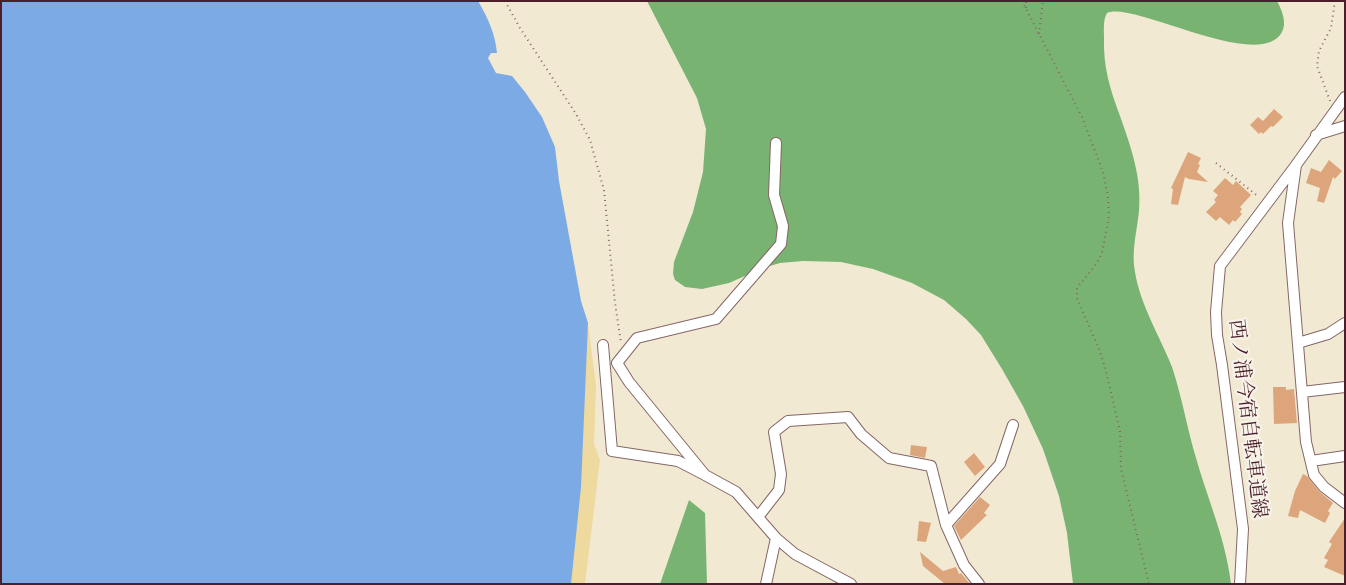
<!DOCTYPE html>
<meta charset="utf-8">
<style>
body{margin:0}
#map{position:relative;width:1346px;height:585px;overflow:hidden;background:#f2e9d3;font-family:Alegreya,serif}
canvas{display:block}
.frame{position:absolute;inset:0;border:2px solid #4a1f2b;pointer-events:none}
</style>
<div id="map">
<canvas width="1346" height="585"></canvas>
<div class="frame"></div>
</div>
<script>
const ctx = document.querySelector('canvas').getContext('2d');
ctx.lineJoin = 'round';
function fill(path, color) { ctx.fillStyle = color; ctx.fill(path, 'evenodd'); }
function stroke(path, color, width, dash) { ctx.strokeStyle = color; ctx.lineWidth = width; ctx.lineCap = dash ? 'butt' : 'round'; ctx.setLineDash(dash || []); ctx.stroke(path); }
function write(font, color, halo, rows, align = 'center') {
  ctx.font = font + ' Alegreya,"Noto Serif JP",serif'; ctx.lineWidth = 4.5; ctx.setLineDash([]); ctx.textBaseline = 'middle'; ctx.strokeStyle = halo; ctx.fillStyle = color; for (const [text, x, y, turn = 0] of rows) {
    ctx.save(); ctx.translate(x, y); ctx.rotate((+turn || 0) * Math.PI / 180); ctx.textAlign = isNaN(turn) ? turn : align; if (halo) ctx.strokeText(text, 0, 0); ctx.fillText(text, 0, 0); ctx.restore();
  }
}
fill(new Path2D(`
 M647 1H1277C1282 10 1287 23 1282 32 1260 73 1132 0 1107 13 1103 20 1104 29 1104 37 1103 67 1110 89 1120 116 1131 147 1142 178 1139 211 1137 231 1131 252 1135 272 1140 304 1160 337 1172 367 1182 397 1187 428 1196 458 1208 500 1226 540 1231 584H1073L1067 533 1059 496 1043 449 1023 406 1002 369 981 335 966 319 944 300 912 283 873 269 841 262 803 261 780 263 763 268 729 283 702 289 685 287 675 280 673 274 674 262 693 212 703 172 706 129 697 98Z
 M689 500 705 513 707 584H660Z`), '#78b372');
fill(new Path2D(`
 M588 323 596 386 594 444 600 460 585 584H558L575 460Z`), '#eeda9e');
fill(new Path2D(`
 M1 1H478C488 18 495 33 497 53H491L488 58 496 73 512 76 525 92 542 117 555 147 559 181 581 301 588 323 581 487 571 584H1Z`), '#7baae5');
fill(new Path2D(`
 M1274 109 1283 117 1273 127 1271 126 1263 134 1261 132 1259 134 1250 125 1258 117 1263 121Z
 M1188 152 1201 158 1198 164 1200 165 1197 172 1208 182 1189 179 1185 177 1178 205 1171 204 1173 189 1171 188Z
 M1329 160 1342 171 1335 179 1333 177 1324 203 1317 201 1320 188 1306 183 1311 168 1321 172Z
 M1225 178 1233 185 1236 181 1251 195 1240 207 1242 209 1240 212 1242 214 1235 222 1233 220 1229 225 1220 217 1216 221 1206 212 1216 202 1214 200 1218 195 1213 191Z
 M1273 387H1286V390L1294 389 1297 423 1274 424Z
 M911 445 927 447 925 458 910 455Z
 M974 453 985 467 975 476 964 462Z
 M1303 474 1307 476 1320 492 1333 503 1328 511 1330 513 1325 523 1300 510 1298 518 1288 516 1295 491Z
 M980 497 990 505 984 513 987 515 961 540 954 526Z
 M1345 518V576L1324 567 1328 560 1324 558 1332 544 1329 542Z
 M919 521 931 523 926 542 917 541Z
 M920 552 943 571 956 567 959 574 961 573 970 584H945L923 566Z`), '#dca57b');
const minor = new Path2D(`
 M1345 97 1296 165 1288 223 1306 442 1314 475 1324 487 1345 503
 M1316 135 1345 126
 M1298 343 1328 334 1345 323
 M603 345 612 451 678 461 705 475 736 492 776 538 795 554 851 584
 M1302 392 1345 387
 M1311 461 1345 456
 M705 475 629 382 617 363 637 338 716 319 781 244 783 226 774 195 776 143
 M758 517 779 490 781 474 774 432 788 421 848 417 861 434 889 458 931 466 946 525 964 565 979 584
 M946 525 1000 464 1013 425
 M766 584 776 538
 M1240 584 1243 529 1222 365 1217 335 1216 312 1220 266 1296 165`);
stroke(minor, '#856666', 12);
stroke(new Path2D(`
 M505 1 520 28 576 114 590 140 604 190 615 303 621 343
 M1022 1 1082 117 1103 172 1108 197 1109 216 1102 253 1097 263 1077 288V298L1099 349 1105 367 1120 431 1121 469 1149 584
 M1026 8V1
 M1039 34 1043 1
 M1330 101 1317 66 1319 51 1331 28 1335 1
 M1216 163 1259 197`), '#856666', 2, [1, 4]);
stroke(minor, '#fff', 10);
write('20px', '#4a1f2b', '#f7f3e8', [
 ["西ノ浦今宿自転車道線",1247,419,83]
]);
</script>
